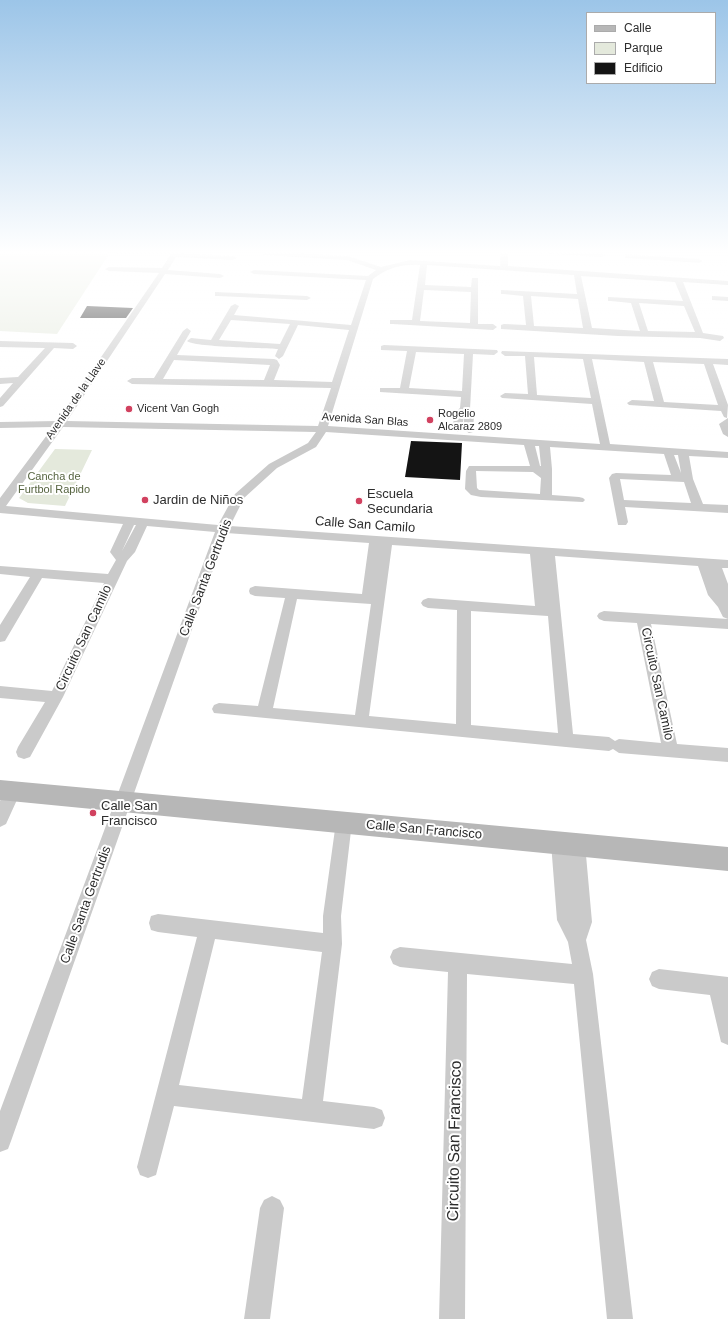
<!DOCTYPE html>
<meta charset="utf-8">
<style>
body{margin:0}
#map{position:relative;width:728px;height:1319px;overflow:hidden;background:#fff;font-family:Arial,sans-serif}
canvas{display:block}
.legend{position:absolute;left:586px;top:12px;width:130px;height:72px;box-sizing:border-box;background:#fff;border:1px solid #ababab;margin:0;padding:5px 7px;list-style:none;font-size:12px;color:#2d2d2d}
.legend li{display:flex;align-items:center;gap:8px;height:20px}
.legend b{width:20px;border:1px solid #ababab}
</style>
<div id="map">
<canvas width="728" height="1319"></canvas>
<ul class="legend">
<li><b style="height:5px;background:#b7b7b7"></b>Calle</li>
<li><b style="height:11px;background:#e4e9dc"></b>Parque</li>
<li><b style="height:11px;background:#141414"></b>Edificio</li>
</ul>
</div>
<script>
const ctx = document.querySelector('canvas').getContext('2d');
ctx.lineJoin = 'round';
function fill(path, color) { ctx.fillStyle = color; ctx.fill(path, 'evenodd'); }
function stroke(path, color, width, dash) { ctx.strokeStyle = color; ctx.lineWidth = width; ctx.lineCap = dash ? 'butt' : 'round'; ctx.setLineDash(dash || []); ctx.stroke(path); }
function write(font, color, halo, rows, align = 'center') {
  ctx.font = font + ' Arial,sans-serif'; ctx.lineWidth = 4; ctx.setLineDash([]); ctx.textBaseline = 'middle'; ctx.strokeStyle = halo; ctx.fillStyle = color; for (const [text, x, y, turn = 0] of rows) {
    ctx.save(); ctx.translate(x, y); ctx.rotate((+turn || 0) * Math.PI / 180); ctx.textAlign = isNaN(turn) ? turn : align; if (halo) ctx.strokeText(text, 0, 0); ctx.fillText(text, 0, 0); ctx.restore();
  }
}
fill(new Path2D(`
 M0 251H111L57 334 0 331Z
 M55 449 92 450 65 506 28 503 19 498Z`), '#e4e9dc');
fill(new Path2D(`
 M87 306 133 308 126 318H80Z
 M411 441 462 443 460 480 405 477Z`), '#141414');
fill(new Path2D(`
 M116 251H180L179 253 233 256 237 258 233 260 176 257 168 270 220 274 224 276 220 278 165 274 67 421 318 426 331 388 132 384 127 381 132 378H154L183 331 187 328 191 331 177 355 274 359 277 360 280 365 274 380 332 382 349 330 298 325 283 356 279 359 275 356 278 349C264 348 193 347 187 341L191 338 211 340 231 306 235 304 239 306 234 315 351 325 366 280 254 274 250 272 254 270 368 276 376 270 347 260 263 255V251H266L348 256 381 267 410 260 500 266 501 251H508V266L728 281V285L683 282 703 333 723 336 724 338 720 341 700 338 618 336 501 329V325L504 324 526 325 523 296 504 294H501V290L577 294 574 275 427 265 425 285 471 287 472 278H478V324H493L497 327 493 330 393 324H390V320H412L420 265C403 264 387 268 373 279L328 426 600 444 592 404 502 398 500 396 505 393 528 394 525 356H505L501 353 502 351 728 359V365L713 364 728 405 727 418 724 417 721 411 629 405 627 403 632 400 654 401 644 362 592 359 610 444 728 452V458L689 456 693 479 703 504 728 505V513L625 507 628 522 626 525H618L609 478 612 474 616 473 671 475 664 454 550 447 552 469V495L579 497 583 498 585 500 583 502 481 497 471 495 465 489 466 471 469 466H530L524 445 326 432 316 447 277 468 244 498 230 526 728 560V568H722L728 584V619L723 617 718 607 708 595 698 566 555 556 573 734 609 737 615 741 619 739 661 743 637 623 604 621 599 619 597 616 599 613 604 611 728 619V629L651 624 677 744 728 748V762L619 753 613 749 609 751 566 747 214 713 212 709 214 705 219 703 258 706 285 598 255 596 250 594 249 591 250 588 255 586 362 594 369 543 226 533 11 1141 8 1149 0 1152V1111L215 532 147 526 135 552 127 561 63 697 30 757 24 759 18 757 16 752 18 747 45 702 0 698V686L52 691 104 583 42 578 5 641 0 642V625L30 577 0 574V566L108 574 116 560 110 552 123 524 0 513V498L53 427 0 428V422L57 421 159 273 109 271 105 269 109 267 162 268 171 254H116ZM581 276 675 282 683 301 608 297V301H611L631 303 640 331 592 328ZM424 290 471 292 470 323 420 321ZM531 296 578 299 583 328 534 326ZM639 303 684 306 695 332 648 331ZM231 320 290 324 280 344 219 340ZM534 357 583 359 591 398 537 395ZM174 360 270 365 264 380 163 379ZM653 362 704 364 718 405 664 402ZM63 427 316 432 308 443 269 464 235 494 218 525 6 506ZM535 446H539L541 466H540ZM674 455H678L681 473ZM476 471 533 472 541 478 540 494 479 490 477 488ZM620 479 684 482 691 503 624 500ZM134 525H136L122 551ZM392 545 530 554 535 606 428 598 423 600 421 603 423 606 428 608 457 610 456 724 369 716ZM297 599 371 604 355 715 273 708ZM471 611 548 616 558 733 471 725Z
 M534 251 601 253 605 255 601 257 538 253Z
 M625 254 699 259 703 261 699 263 628 258H625Z
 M215 292 307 296 311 298 307 300 218 296H215Z
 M712 296 728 297V301L712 300Z
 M0 341 73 343 77 346 73 349 54 348 3 406 0 407V398L13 383 0 384V378L18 377 45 348 0 347Z
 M384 345 497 350 498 352 494 355 473 354 470 409 474 414 473 432 469 433 464 430V414L462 431 458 432 453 429 454 413 460 408 461 397 380 392V388H400L407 351 381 350V346ZM416 352 464 354 462 391 409 388Z
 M728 418V437L723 434 719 424Z
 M13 784 19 786 21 791 6 824 0 827V801L7 786Z
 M344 814 350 817 352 822 341 916 342 944 323 1101 374 1107 382 1110 385 1118 382 1126 374 1129 174 1106 156 1175 148 1178 140 1175 137 1167 197 937 158 932 151 930 149 923 151 916 158 914 323 933V916L336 822 338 817ZM215 939 322 952 302 1099 179 1085Z
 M560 835 566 837 568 842 570 838 576 836 582 838 585 844 592 922 586 940 593 974 633 1319H607L574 984 467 974 465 1319H439L448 972 400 967 393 964 390 957 393 950 400 947 572 964 568 942 557 920 551 843 554 837Z
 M659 969 728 977V1045L721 1042 710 995 659 989 652 986 649 979 652 972Z
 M272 1196 280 1200 284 1208 270 1319H244L260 1208 264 1200Z`), '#cacaca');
fill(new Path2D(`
 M0 780 728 847V871L0 800Z`), '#b7b7b7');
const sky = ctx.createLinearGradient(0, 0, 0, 435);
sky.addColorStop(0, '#9cc5e8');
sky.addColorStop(0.58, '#fff');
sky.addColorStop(1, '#ffffff00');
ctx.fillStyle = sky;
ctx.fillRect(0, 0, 728, 435);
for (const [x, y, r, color] of [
 [129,409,4,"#d1415f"],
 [430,420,4,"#d1415f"],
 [145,500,4,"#d1415f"],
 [359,501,4,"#d1415f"],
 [93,813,4,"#d1415f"]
]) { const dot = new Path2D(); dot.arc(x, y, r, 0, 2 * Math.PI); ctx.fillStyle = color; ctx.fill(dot); stroke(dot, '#fff', 1.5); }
write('11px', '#2d2d2d', '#fff', [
 ["Avenida de la Llave",76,399,-55],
 ["Avenida San Blas",365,420,4]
]);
write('11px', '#2d2d2d', '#fff', [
 ["Vicent Van Gogh",137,409],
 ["Rogelio",438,414],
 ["Alcaraz 2809",438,427]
], 'left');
write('11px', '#55633f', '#fff', [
 ["Cancha de",54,477],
 ["Furtbol Rapido",54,490]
]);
write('13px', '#2d2d2d', '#fff', [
 ["Escuela",367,494],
 ["Secundaria",367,509],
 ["Jardin de Niños",153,500],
 ["Calle San",101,806],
 ["Francisco",101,821]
], 'left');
write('13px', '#2d2d2d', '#fff', [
 ["Calle San Camilo",365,525,4],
 ["Calle Santa Gertrudis",206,578,-69],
 ["Circuito San Camilo",84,638,-65],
 ["Circuito San Camilo",657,684,78],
 ["Calle San Francisco",424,830,5],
 ["Calle Santa Gertrudis",86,905,-70]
]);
write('16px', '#2d2d2d', '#fff', [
 ["Circuito San Francisco",455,1141,-89]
]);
</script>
